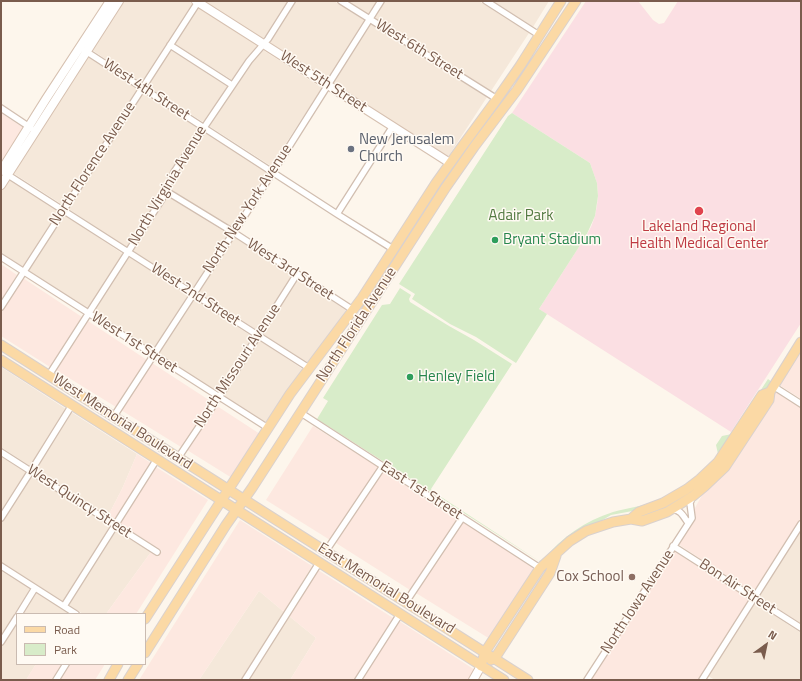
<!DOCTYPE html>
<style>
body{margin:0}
#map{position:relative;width:802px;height:681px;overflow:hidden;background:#fdf6ec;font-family:"Titillium Web",sans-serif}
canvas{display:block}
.frame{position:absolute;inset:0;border:2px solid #7a5c4d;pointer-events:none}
.legend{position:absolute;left:16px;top:613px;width:130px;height:52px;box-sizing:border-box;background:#fffaf3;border:1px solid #cabbb1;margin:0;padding:5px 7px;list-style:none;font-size:12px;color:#7a5c4d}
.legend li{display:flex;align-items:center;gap:8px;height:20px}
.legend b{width:20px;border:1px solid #cabbb1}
.north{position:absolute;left:746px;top:625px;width:40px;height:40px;-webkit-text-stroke:3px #fffaf3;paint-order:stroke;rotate:33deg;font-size:11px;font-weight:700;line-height:16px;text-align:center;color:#7a5c4d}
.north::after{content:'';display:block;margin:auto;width:14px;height:18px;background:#7a5c4d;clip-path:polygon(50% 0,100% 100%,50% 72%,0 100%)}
</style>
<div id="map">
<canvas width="802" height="681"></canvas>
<div class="frame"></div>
<ul class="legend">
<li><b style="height:5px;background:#fbd9a5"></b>Road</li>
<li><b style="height:11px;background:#d8ecc9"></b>Park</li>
</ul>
<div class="north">N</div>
</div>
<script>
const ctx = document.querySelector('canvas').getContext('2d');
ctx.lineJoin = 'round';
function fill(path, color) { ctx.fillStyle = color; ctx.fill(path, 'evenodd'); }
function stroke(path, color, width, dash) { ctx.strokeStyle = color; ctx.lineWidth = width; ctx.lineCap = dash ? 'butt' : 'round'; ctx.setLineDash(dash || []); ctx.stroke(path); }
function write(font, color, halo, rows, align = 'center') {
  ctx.font = font + ' "Titillium Web",sans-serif'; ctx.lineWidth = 3; ctx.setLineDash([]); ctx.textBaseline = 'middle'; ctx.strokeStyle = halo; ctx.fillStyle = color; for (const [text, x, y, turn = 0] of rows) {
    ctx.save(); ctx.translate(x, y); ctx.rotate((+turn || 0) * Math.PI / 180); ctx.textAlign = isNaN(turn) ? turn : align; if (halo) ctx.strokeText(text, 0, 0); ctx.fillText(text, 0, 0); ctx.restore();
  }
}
fill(new Path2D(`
 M123 1H189L193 4 142 83 92 50Z
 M203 1H288L264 39Z
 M296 1H334L365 21 327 80 269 42Z
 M347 1H377L369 15Z
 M385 1H479L529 33 491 91 374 18Z
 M493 1H549L533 27Z
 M198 7 257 46 246 59 232 80 175 44Z
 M370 24 487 97 448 157 332 83Z
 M171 50 228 87 203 122 147 86Z
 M263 50 322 88 271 166 209 126 252 63Z
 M88 56 138 89 63 205 13 173Z
 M143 92 199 129 171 170 160 197 127 248 69 209Z
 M205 132 267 172 231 227 170 189 177 173Z
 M9 179 59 211 23 267 1 252V191Z
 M167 196 228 234 192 289 133 251Z
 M65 215 123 254 88 309 28 270Z
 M234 237 292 276 257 330 198 292Z
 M129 257 188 295 153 350 93 312Z
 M298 279 346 310 333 331 309 364 263 334Z
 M194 299 253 337 218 392 158 354Z
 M259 340 304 370 267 423 224 396Z
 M1 367 66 409 30 466 1 447Z
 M71 412 137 454 122 489 108 516 36 470Z
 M1 456 27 473 1 512Z
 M32 476 105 522 104 525 110 528 63 601 1 562V524Z
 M801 530V624L759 597Z
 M116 531 151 552 106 614H83L69 605Z
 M1 571 31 589 1 636Z
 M259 591 284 612 241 680H199Z
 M36 593 69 614H23Z
 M755 603 801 633V680H715L708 676Z
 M289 616 316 638 290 680H249Z
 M17 623V664H36L26 680H1V648Z`), '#f5e8da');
fill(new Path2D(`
 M1 113 24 128 1 165Z
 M1 264 17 275 1 301Z
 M23 278 82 317 50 367 1 336V313Z
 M88 321 147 360 116 407 56 370Z
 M801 348V399L778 384Z
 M152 363 212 402 181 447 121 410Z
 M774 391 801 408V518L753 593 678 544 691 515 711 479Z
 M217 406 260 434 232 478 187 450Z
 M313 426 378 467 330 540 266 500Z
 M137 454 151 463 115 520 108 516 122 489Z
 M156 467 208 500 136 614H106L151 552 158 557 162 551 120 524Z
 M383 471 457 519 410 590 336 543Z
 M240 520 312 566 284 612 259 591 199 680H139Z
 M463 522 536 569 490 639 416 593Z
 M674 551 749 599 744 608 698 680H591Z
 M318 570 393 618 354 680H290L316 638 289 616Z
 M399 621 475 670 469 680H362Z
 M36 664H53L54 665 55 664H62L52 680H26Z
 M70 664H105L95 680H60Z`), '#fde8e0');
fill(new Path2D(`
 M586 1H638L653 20 659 24 664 23 678 1H801V323L731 432 539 309 586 236 591 227 595 216 597 205 598 196 597 183 590 163 512 113Z`), '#fbdfe3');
fill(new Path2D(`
 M512 113 590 163 597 183 598 196 595 216 586 236 539 309 547 314 516 363 476 337 450 324 412 299 415 294 399 284 508 116Z
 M400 288 411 295 409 299 410 302 449 326 474 340 512 364 431 489 432 491 539 561 543 560C562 537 585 521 613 512 628 508 644 506 658 500 681 491 701 475 717 456L718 454 716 445 722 436 732 434 768 379 772 382 720 462 654 507 611 515 596 524 542 563 317 419 328 401 323 398 382 305 390 304Z`), '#d8ecc9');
const street = new Path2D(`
 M341 1 497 99
 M486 1 539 35
 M170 45 232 85
 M84 50 337 214 393 249
 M1 108 31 128
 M5 173 309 368
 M166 191 233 232 353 310
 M337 214 393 126
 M1 257 268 428
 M1 307 198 2
 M49 375 162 199 174 172 249 61 268 39 292 1
 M773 386 801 404
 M301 413 540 568
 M114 416 273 172 381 1
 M1 452 157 552
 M178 458 219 397 297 274
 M671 510C680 508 684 517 688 523
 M1 518 31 471 72 405
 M673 546 801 628
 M326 551 383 466
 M1 566 76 614
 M406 602 462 518
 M64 606 157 459
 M19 614 35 588
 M1 642 17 617
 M56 680 66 664
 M245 680 319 563
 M358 680 400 614
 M587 680 692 518 690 503 693 496
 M702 680 801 524`);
const secondary = new Path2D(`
 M196 1 450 163
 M1 171 46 99 110 1
 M1 185 119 1
 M473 680 481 666`);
const primary = new Path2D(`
 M1 345 528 680
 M1 360 504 680
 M631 519 639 512 663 503 687 489 700 479 718 462 762 395 770 392
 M145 619 290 394 362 298 436 183 461 148 497 99 520 66 561 1
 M145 653 226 525 252 488 446 187 474 147 517 90 576 1
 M491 660 495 658 550 573 556 556
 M481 666 485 652 540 568 570 541 586 531 613 522 631 519 642 521 667 512 693 496 705 486 725 467 769 400 770 392 801 342
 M109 680 118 664
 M128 680 138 664`);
stroke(street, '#d1beb0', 8);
stroke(secondary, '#d6c0b0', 10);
stroke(primary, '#dad1cd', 11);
stroke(street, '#fff', 5.5);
stroke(secondary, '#fff', 8);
stroke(primary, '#fbd9a5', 9);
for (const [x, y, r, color] of [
 [351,149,4,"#6b7280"],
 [699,211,5,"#e0444e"],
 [495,240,4,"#2e9e5b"],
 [410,377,4,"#2e9e5b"],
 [632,577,4,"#8d6e63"]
]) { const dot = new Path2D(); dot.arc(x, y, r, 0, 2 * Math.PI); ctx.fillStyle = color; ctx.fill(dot); stroke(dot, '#fffaf3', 1.5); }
write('15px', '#7a5c4d', '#fffaf3', [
 ["West 6th Street",419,50,32],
 ["West 5th Street",323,82,33],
 ["West 4th Street",146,90,33],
 ["North Florence Avenue",93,164,-57],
 ["North Virginia Avenue",168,186,-59],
 ["North New York Avenue",248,209,-57],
 ["West 3rd Street",290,270,33],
 ["West 2nd Street",195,295,33],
 ["North Florida Avenue",357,325,-57],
 ["West 1st Street",134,343,33],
 ["North Missouri Avenue",238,366,-57],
 ["West Memorial Boulevard",122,422,33],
 ["East 1st Street",421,491,33],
 ["West Quincy Street",79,502,33],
 ["Bon Air Street",737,587,33],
 ["East Memorial Boulevard",386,589,32],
 ["North Iowa Avenue",638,602,-57]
]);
write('15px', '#5b616d', '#fffaf3', [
 ["New Jerusalem",359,140],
 ["Church",359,157]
], 'left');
write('15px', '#537a41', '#fffaf3', [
 ["Adair Park",521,216]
]);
write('15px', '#be3a42', '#fffaf3', [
 ["Lakeland Regional",699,227],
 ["Health Medical Center",699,244]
]);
write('15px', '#27864d', '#fffaf3', [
 ["Bryant Stadium",503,240],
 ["Henley Field",418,377]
], 'left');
write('15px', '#785e54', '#fffaf3', [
 ["Cox School",624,577]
], 'right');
</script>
